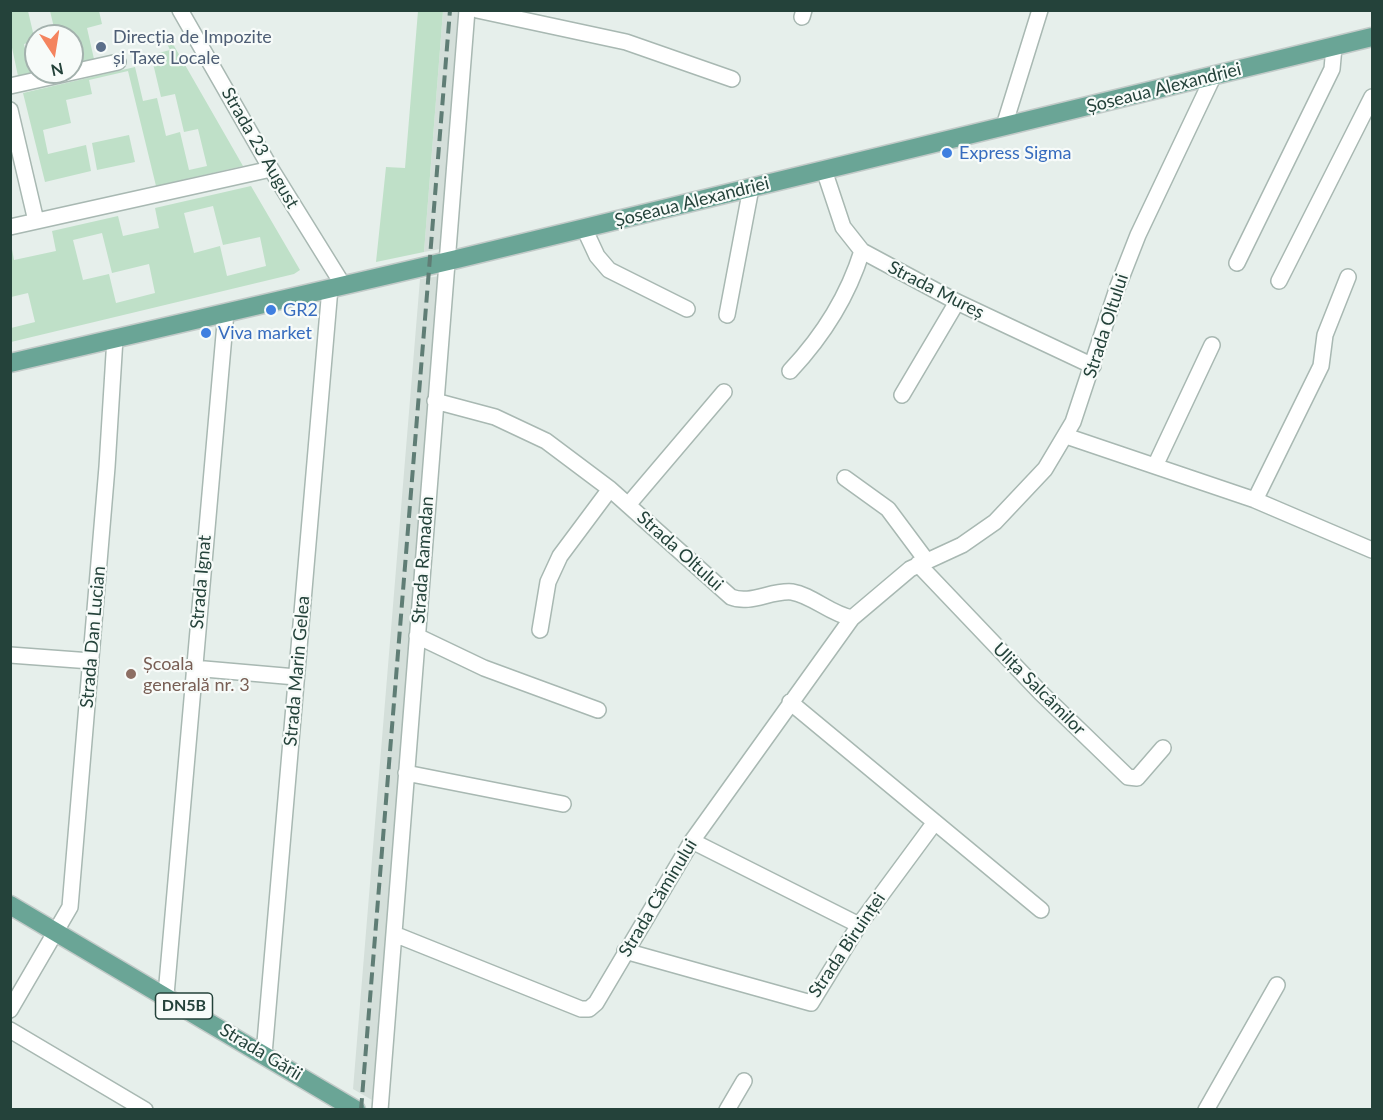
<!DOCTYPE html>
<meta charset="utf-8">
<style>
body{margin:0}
#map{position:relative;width:1383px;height:1120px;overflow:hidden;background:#e6efeb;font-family:Lato,sans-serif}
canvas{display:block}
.frame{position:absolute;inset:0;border:12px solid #24423a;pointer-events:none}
.north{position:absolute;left:24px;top:24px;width:60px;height:60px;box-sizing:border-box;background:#f7fbf9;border:2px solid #a3b1ad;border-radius:50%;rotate:168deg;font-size:16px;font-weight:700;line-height:24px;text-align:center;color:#24423a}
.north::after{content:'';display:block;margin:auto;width:21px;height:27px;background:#f4845f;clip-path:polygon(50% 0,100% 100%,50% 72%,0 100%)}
</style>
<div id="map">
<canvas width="1383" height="1120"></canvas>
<div class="frame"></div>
<div class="north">N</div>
</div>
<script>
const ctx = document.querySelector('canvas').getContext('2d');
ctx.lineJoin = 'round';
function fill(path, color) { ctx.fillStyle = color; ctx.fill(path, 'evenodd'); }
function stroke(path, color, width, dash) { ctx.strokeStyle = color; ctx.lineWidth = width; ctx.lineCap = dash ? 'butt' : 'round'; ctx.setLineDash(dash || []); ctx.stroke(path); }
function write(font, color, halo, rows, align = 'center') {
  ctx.font = font + ' Lato,sans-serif'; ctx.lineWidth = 4.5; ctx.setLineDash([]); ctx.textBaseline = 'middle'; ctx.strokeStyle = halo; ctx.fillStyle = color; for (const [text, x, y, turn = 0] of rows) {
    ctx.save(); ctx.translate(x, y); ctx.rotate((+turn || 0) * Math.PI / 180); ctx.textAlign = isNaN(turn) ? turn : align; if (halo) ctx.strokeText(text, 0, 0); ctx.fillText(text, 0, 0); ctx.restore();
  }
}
fill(new Path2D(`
 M443 11H458L440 249 424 252Z
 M440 276 372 1100 353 1089 420 279Z`), '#d4dfda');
fill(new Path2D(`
 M10 11H28L35 41 24 44 31 73 18 76 11 43Z
 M50 11H99L102 24 87 28 94 59 72 64V36H56Z
 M418 11H443L424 252 376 262 386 167 405 168Z
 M169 37 243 166 156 186 128 71 89 80 92 94 66 100 71 123 43 130 48 154 86 145 91 171 45 182 23 93 135 67 143 101 157 98 166 136 180 132 189 170 207 166 198 129 184 132 175 94 161 97 151 55 170 50 165 39Z
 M129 135 135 162 97 170 92 143Z
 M251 186 300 270 294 274 11 342V328L35 322 28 293 11 297V244L14 260 56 251 52 231 118 216 123 236 159 228 155 208ZM213 206 223 245 260 237 266 266 227 276 220 246 194 253 184 213ZM102 233 112 273 149 264 155 293 116 303 109 274 83 280 73 240Z`), '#bfe0c8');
const minor = new Path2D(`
 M180 10 271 169 343 285
 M477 10 626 42 732 79
 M802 17 804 10
 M10 86 118 62
 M10 110 36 221
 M1004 126 1040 10
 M824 170 843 227 862 251 957 302 1093 366
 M10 227 271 169
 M584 228 597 256 609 270 687 309
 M1237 263 1332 69 1334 47
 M1279 281 1372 97
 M727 315 751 188
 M790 371C822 337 848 296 862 251
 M902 395 957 302
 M435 401 495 417 546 441 610 489 731 597C750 605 771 590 792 592 812 595 830 614 852 618
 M1066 436 1255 500 1372 550
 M1155 466 1212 345
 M845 478 888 509 926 560
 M1255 500 1321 366 1325 335 1348 277
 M628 505 724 392
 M918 564 1041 693 1128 777 1137 778 1163 748
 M540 630 548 582 560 556 610 489
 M417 636 484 668 598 710
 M10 655 91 661
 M193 668 296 677
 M790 702 1041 910
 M406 773 563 804
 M692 841 859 925
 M394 934 581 1009H589L596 1003 692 841 852 618 910 569 962 545 995 522 1045 469 1073 422 1118 286 1138 235 1213 77
 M625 951 811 1003 859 925 935 822
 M166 995 226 312
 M10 1010 70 907 107 467 115 338
 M10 1030 145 1110
 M264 1054 330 288
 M380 1110 467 10
 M727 1110 744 1081
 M1206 1110 1277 985`);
const major = new Path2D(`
 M10 363 457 259 1372 37
 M10 905 356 1110`);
stroke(minor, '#a8b8b2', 18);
stroke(major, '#c2cac8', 21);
stroke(minor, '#fff', 15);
stroke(major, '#6aa596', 18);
stroke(new Path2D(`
 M361 1110 450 10`), '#5f7d75', 4, [12, 6]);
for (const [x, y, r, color] of [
 [101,47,6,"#5c6f8a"],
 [947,153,6,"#3f7fe0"],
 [271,310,6,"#3f7fe0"],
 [206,333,6,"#3f7fe0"],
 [131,674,6,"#8d6e63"]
]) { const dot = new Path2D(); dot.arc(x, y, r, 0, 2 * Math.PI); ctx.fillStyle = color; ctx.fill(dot); stroke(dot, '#f7fbf9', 2); }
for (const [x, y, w] of [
 [184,1006,57]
]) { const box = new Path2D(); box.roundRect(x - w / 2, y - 13, w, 26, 4.5); ctx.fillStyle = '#f7fbf9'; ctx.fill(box); stroke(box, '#24423a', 1.5); }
write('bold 16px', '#24423a', null, [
 ["DN5B",184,1006]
]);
write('18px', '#4e5e75', '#f7fbf9', [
 ["Direcția de Impozite",113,37],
 ["și Taxe Locale",113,58]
], 'left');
write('18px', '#24423a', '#f7fbf9', [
 ["Șoseaua Alexandriei",1164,88,-14],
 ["Strada 23 August",260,148,60],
 ["Șoseaua Alexandriei",692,202,-14],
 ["Strada Mureș",936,290,27],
 ["Strada Oltului",1106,326,-72],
 ["Strada Oltului",680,551,42],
 ["Strada Ramadan",423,560,-86],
 ["Strada Ignat",201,582,-85],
 ["Strada Dan Lucian",93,637,-85],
 ["Strada Marin Gelea",297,671,-85],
 ["Ulița Salcâmilor",1039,689,45],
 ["Strada Căminului",658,898,-59],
 ["Strada Biruinței",847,945,-56],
 ["Strada Gării",261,1052,31]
]);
write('18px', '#366cbe', '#f7fbf9', [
 ["Express Sigma",959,153],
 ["GR2",283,310],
 ["Viva market",218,333]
], 'left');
write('18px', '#785e54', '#f7fbf9', [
 ["Școala",143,664],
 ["generală nr. 3",143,685]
], 'left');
</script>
